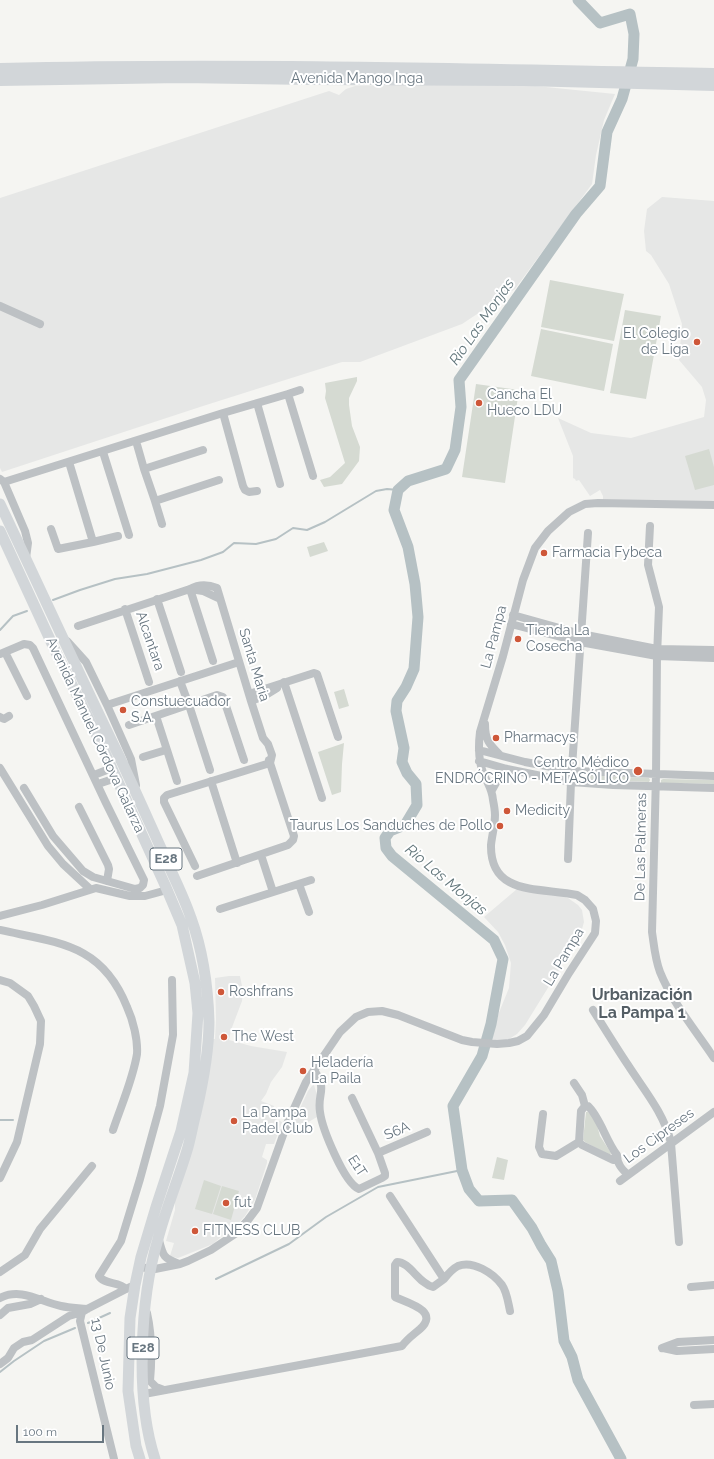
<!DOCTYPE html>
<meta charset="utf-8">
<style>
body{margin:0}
#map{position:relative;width:714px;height:1459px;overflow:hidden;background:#f5f5f2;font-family:Raleway,sans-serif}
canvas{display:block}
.scale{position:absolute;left:16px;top:1425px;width:88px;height:18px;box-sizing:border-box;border:2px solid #687680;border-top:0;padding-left:5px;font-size:12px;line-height:14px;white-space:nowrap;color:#687680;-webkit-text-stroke:3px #fff;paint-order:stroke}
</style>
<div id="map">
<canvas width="714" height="1459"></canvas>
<div class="scale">100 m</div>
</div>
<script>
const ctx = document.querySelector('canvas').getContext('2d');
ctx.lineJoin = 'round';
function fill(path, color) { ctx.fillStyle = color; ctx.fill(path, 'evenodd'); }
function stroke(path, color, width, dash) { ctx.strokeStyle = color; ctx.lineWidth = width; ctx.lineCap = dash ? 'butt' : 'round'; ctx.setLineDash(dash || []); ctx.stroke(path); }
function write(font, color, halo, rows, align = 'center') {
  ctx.font = font + ' Raleway,sans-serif'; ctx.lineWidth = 4; ctx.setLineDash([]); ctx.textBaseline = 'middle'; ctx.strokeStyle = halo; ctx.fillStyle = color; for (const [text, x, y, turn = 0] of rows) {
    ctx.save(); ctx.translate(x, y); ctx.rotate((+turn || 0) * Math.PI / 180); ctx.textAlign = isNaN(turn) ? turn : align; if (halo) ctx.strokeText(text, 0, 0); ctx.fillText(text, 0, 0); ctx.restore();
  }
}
fill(new Path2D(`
 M411 83 526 85 615 94 604 120 596 155 592 184 515 289 462 324 360 362H342L203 406 2 472 0 468V198L329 91 339 95 346 89 355 86H381Z
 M662 197 714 201V502L603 500V496L600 490 590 496 579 480 576 481 575 479 573 478V456L558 418 591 433 631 438 704 417 706 400 702 387 679 360 682 324 669 284 651 255 646 251 644 231 647 209Z
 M517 889 561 895 568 898 578 905 582 910 584 922 580 936 525 1025 517 1034 509 1039 501 1042 492 1039 498 1015 509 988 511 963 505 945 498 932 484 917Z
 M229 976H240L243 991 242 1001 231 1030 229 1040 251 1046 287 1052 282 1067 271 1082 266 1094 261 1101 274 1106 270 1117 282 1122 274 1144H266L262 1157 267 1160V1163L255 1200 245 1216 230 1232 222 1236 213 1244 178 1258 173 1257 170 1256 174 1243 166 1241 175 1210V1197L213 1039H215L216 1019 215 978Z
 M314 1085 317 1095 316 1108 317 1117 305 1124 295 1127 293 1123 301 1106 308 1091 312 1086Z`), '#e6e7e6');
fill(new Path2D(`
 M550 280 624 294 614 341 541 327Z
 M625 310 661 316 646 399 610 393Z
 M541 329 613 344 604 391 531 376Z
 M357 377V381L349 398V405L352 426 360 447 359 461 342 484 324 487 320 480 330 477 345 463 325 398 326 391 325 383Z
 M476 384 519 390 505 483 462 477Z
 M709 449 714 467V485L695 490 685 456Z
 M324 542 328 551 310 557 307 547Z
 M344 689 349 706 339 709 334 692Z
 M344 743 342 764 341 792 332 795 318 752Z
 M579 775 649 778 650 780 649 782 578 779 576 777Z
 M663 779 714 780V784L661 783V780Z
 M586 1112H588L595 1118 600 1136 611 1153 610 1155 585 1142 583 1140Z
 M497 1157 508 1160 504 1180 492 1178Z
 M204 1180 221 1186 212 1214 195 1209Z
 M222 1186 239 1191 231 1220 213 1214Z`), '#d5dad2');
stroke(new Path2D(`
 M53 600 80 590 115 579 147 574 201 560 223 552 234 543 256 544 276 539 293 528 307 530 325 522 376 491 387 489 398 490
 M0 630 13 616 27 611
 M0 1120H13
 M216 1279 289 1244 326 1217 378 1187 462 1170
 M88 1323 110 1313
 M0 1372 14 1361 44 1341 75 1328`), '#b6c1c4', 2);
stroke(new Path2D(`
 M578 0 600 23 630 14 634 34 633 59 622 99 607 132 600 186 576 214 459 380 461 407 455 450 446 469 408 481 398 490 394 510 408 547 415 584 418 617 414 669 406 687 397 701 396 711 404 748 402 762 407 773 416 784 417 805 405 825 390 831 385 838 386 848 392 856 494 940 503 959 491 1024 482 1056 453 1106 462 1170 469 1189 479 1201 512 1200 532 1228 541 1245 551 1261 558 1291 564 1341 572 1357 578 1380 621 1459`), '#b6c1c4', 11);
stroke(new Path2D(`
 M0 306 40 324
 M288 394 300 390
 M257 403 280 484
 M223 413 288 394 313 476
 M136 441 144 469
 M203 450 144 469 155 501 219 480
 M103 452 129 535
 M0 479 4 482 25 531 28 543 26 558
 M4 482 223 413 243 486 245 490 249 492 257 491
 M155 501 162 524
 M650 526 648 565 659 607 657 656 656 775 652 932C654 945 655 959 660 972 672 1002 696 1031 714 1058
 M51 529 58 549 93 542 69 462
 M93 542 118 536
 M190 589 213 661
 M190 589 203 591 220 599
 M157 599 181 672
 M125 609 149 682
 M513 615 581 634 657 649 714 650
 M511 624 580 642 657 656 714 658
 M78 626 190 589C199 584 207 584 217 588L251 701 263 738 268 744 272 755 270 763
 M67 641 86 662 107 705 131 759 136 785
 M5 652 27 696
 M0 654 24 644 30 645 33 648 105 801 144 880 143 885 140 888 135 889 93 877 83 871 53 836 24 788
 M180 681 189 705
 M284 682 322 798
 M249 694 314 673 317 674 338 737
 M251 701 264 696 277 688
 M107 705 239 662
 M189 705 210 770
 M156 716 177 781
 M0 717 4 719 9 716
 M485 724C485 740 489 744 500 755
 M129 725 217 695 223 697 244 760
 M479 750 525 762 573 771 714 776
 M143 757 166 750
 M479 761 507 769 571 782 613 785 714 788
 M0 768 48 846 63 864 90 889
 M94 775 112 768
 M211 781 237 863
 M98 784 116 778
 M492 790 497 781 507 769
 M79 807 108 865 109 869 107 881
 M261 855 273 892
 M568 859 571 782 588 533
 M195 866 164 802V798L167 795 270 763
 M197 876 288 845 293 840 294 836 269 760
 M299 884 309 912
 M220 909 311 880
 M0 916 42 905 96 888 130 896H145L167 890
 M0 930C59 943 102 944 127 1007 133 1020 138 1040 137 1054 133 1079 121 1106 113 1130
 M0 980 10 983 28 996 34 1006 41 1021 40 1044 17 1142 0 1178
 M593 1010C605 1029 616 1047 628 1065 644 1090 664 1113 671 1143L679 1242
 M314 1070C328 1091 317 1092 320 1112 322 1128 344 1183 359 1189L382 1178 385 1176V1173L378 1153 352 1098
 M574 1083 582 1095 585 1106
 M585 1106H588C600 1117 606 1141 617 1155 617 1164 622 1169 627 1174
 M543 1114 539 1147 542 1154 556 1156 579 1142
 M579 1142 582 1145 613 1160 617 1159
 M579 1142 581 1111 585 1106
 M378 1153 427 1132
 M620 1181 714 1112
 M159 1240C163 1257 164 1258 179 1264
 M138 1267 155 1269 180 1264 188 1261 211 1250 235 1234 248 1220 257 1208 287 1124 306 1082 340 1032 356 1017 368 1012 382 1011 398 1015 462 1040 472 1042 497 1044 509 1043 518 1041 527 1036 544 1015 569 973 595 933 596 921 593 909 585 900 577 895C542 887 490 897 491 845 492 835 495 825 495 815 495 810 494 805 493 800 492 789 489 786 485 777 478 763 478 748 480 732L503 656 523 580 535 548 548 531 569 512 585 504 598 503 714 505
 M0 1272 25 1255 40 1229 92 1166
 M444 1279C448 1274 452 1269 458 1266 473 1260 493 1273 502 1285 507 1292 508 1302 510 1311
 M691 1287 714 1285
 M126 1289C119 1281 104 1285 99 1276L121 1241 140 1179 160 1106 173 1035 172 980
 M0 1298C21 1287 41 1302 61 1306 70 1308 79 1308 87 1309
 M147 1313C152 1335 152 1359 150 1381L156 1387 164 1390
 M0 1315 8 1308 30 1304 41 1299
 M662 1348 678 1342 714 1340
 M663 1348 677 1351 714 1349
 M0 1364 8 1358 14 1348 23 1342 32 1340 69 1316 82 1312
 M144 1394 402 1346C407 1339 413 1335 420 1329 440 1311 408 1303 395 1297V1265L397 1262C410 1262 418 1283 433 1287L444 1279 390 1196
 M694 1405 714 1404
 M114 1459 80 1321 82 1312 87 1309 130 1287`), '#bdc1c4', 8);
stroke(new Path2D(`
 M0 504C40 588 78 672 119 756 135 790 150 824 165 857 174 878 184 897 191 918 203 951 208 988 209 1022 209 1053 203 1083 196 1113 193 1124 191 1136 188 1147 179 1178 166 1208 158 1239 140 1299 135 1399 155 1459
 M0 531 53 646 100 742 165 885 182 925 195 983 198 1013 194 1073 181 1131 156 1207 141 1257 135 1285 130 1318 128 1391 136 1446 140 1459`), '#d2d6d9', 11);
stroke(new Path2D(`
 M0 69C238 63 476 70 714 74
 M0 80 181 77 310 79 523 80 714 85`), '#d2d6d9', 12);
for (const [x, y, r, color] of [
 [697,342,4,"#ce5739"],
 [479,403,4,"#ce5739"],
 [544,553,4,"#ce5739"],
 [518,639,4,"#ce5739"],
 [123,710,4,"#ce5739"],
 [496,738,4,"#ce5739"],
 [638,771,5,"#ce5739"],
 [507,811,4,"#ce5739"],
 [500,826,4,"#ce5739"],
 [221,992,4,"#ce5739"],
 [224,1037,4,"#ce5739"],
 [303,1071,4,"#ce5739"],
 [234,1121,4,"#ce5739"],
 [226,1203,4,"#ce5739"],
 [195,1231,4,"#ce5739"]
]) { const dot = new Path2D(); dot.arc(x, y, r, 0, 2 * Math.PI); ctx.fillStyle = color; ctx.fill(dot); stroke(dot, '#fff', 1.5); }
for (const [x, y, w] of [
 [166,859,32],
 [143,1348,32]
]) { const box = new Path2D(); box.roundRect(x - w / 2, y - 11, w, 22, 3); ctx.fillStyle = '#fff'; ctx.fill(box); stroke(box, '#687680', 1); }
write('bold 13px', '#687680', null, [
 ["E28",166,859],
 ["E28",143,1348]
]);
write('14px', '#687680', '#fff', [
 ["Avenida Mango Inga",357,79],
 ["La Pampa",494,637,-75],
 ["Alcantara",150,641,71],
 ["Santa Maria",254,665,73],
 ["Avenida Manuel Córdova Galarza",95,735,65],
 ["De Las Palmeras",641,847,-89],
 ["La Pampa",564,957,-59],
 ["S6A",397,1131,-23],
 ["Los Cipreses",659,1136,-36],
 ["E1T",357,1166,57],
 ["13 De Junio",103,1354,78]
]);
write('14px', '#687680', '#fff', [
 ["El Colegio",689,334,"right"],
 ["de Liga",689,350,"right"],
 ["Cancha El",487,395],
 ["Hueco LDU",487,411],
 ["Farmacia Fybeca",552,553],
 ["Tienda La",526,631],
 ["Cosecha",526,647],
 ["Constuecuador",131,702],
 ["S.A.",131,718],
 ["Pharmacys",504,738],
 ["Centro Médico",629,763,"right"],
 ["ENDRÓCRINO - METASÓLICO",629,779,"right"],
 ["Medicity",515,811],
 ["Taurus Los Sanduches de Pollo",492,826,"right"],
 ["Roshfrans",229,992],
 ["The West",232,1037],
 ["Heladería",311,1063],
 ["La Paila",311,1079],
 ["La Pampa",242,1113],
 ["Padel Club",242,1129],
 ["fut",234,1203],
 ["FITNESS CLUB",203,1231]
], 'left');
write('italic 15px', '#63777c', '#fff', [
 ["Rio Las Monjas",482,322,-55],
 ["Rio Las Monjas",446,880,40]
]);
write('bold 16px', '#555f66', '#fff', [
 ["Urbanización",642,995],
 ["La Pampa 1",642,1013]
]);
</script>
